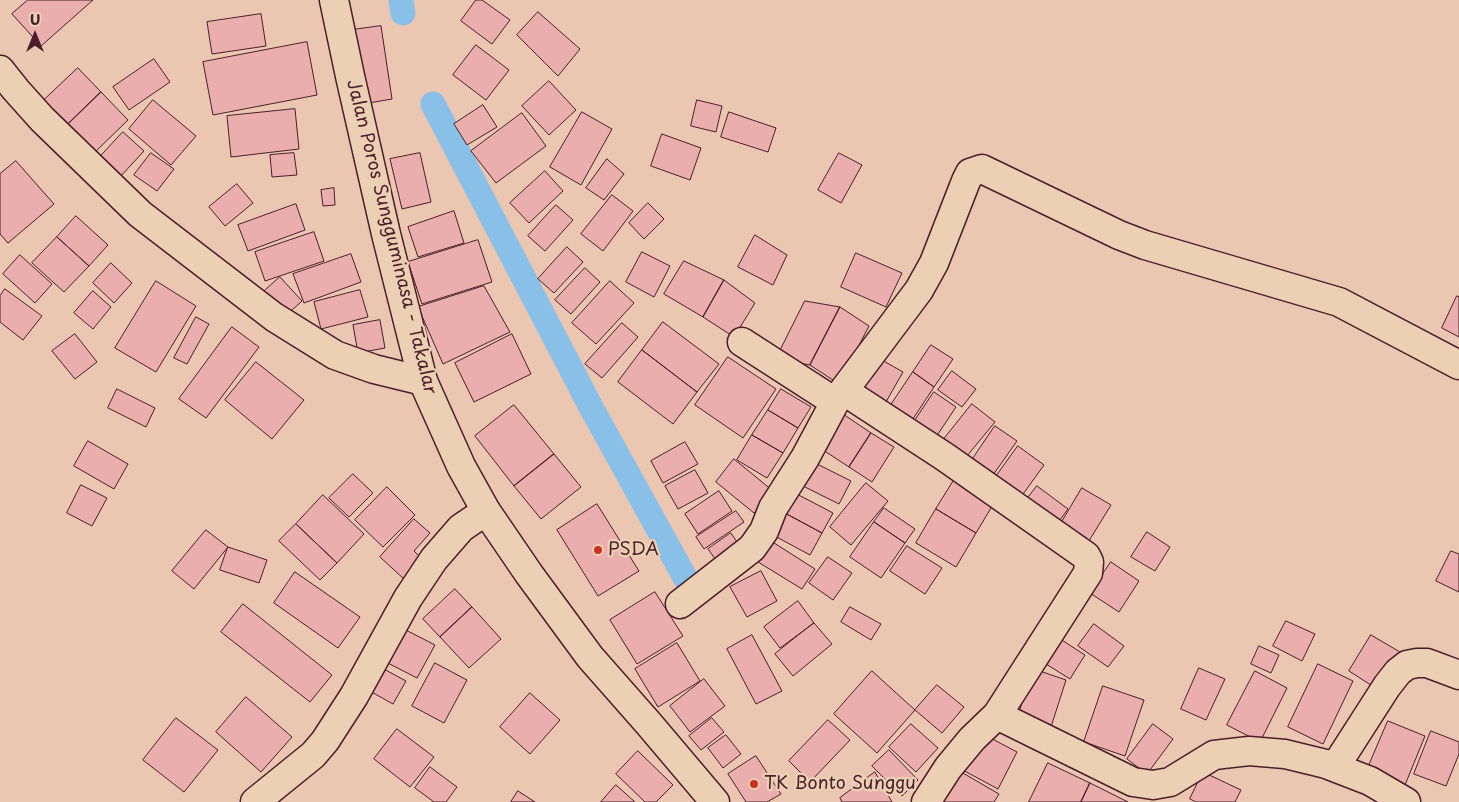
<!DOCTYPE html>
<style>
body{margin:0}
#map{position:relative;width:1459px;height:802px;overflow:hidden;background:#ebc6b1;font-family:"Playpen Sans",sans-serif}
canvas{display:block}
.north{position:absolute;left:10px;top:10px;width:50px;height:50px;-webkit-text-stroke:4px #ecd0b3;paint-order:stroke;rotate:0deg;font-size:14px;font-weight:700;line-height:20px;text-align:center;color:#4a1f2b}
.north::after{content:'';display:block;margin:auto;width:18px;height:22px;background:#4a1f2b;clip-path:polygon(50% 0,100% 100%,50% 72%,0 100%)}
</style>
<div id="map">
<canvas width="1459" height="802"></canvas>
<div class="north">U</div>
</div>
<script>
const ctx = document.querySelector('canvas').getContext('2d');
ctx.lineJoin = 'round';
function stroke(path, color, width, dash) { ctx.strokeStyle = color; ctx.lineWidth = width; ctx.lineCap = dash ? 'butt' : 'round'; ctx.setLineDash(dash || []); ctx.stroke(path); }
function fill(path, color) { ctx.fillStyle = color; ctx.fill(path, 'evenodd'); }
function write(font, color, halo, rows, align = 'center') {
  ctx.font = font + ' "Playpen Sans",sans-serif'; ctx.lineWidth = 4.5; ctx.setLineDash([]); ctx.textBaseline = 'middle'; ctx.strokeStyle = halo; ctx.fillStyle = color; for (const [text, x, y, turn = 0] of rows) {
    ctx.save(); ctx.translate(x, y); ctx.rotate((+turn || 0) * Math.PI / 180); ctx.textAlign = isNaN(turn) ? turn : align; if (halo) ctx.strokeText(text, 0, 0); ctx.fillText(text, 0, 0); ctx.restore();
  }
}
stroke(new Path2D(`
 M401 0 403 13
 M433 104 592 409 687 581`), '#89c0e7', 25);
const building = new Path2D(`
 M28 0H93L41 46 12 14Z
 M476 0H482L510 20 492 44 461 21Z
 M538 12 580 49 558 76 517 35Z
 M261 14 266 46 212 54 207 22Z
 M381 26 392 99 363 104 352 30Z
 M307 42 317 95 213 115 203 62Z
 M476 45 509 70 486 100 453 75Z
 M154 59 170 82 129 110 113 87Z
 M78 68 101 92 66 126 42 102Z
 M549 81 576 110 549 135 522 106Z
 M101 92 128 120 93 154 66 126Z
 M153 100 196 136 171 165 129 129Z
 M697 100 722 106 716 132 691 126Z
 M483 105 497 127 467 145 454 124Z
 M295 109 299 149 231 157 227 116Z
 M582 112 612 129 581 185 550 167Z
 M729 112 776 128 768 152 721 137Z
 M522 113 546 146 496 183 471 151Z
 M123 132 144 151 120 177 99 158Z
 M662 134 701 148 690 180 651 166Z
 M151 153 174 169 157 191 134 175Z
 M294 153 297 175 272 177 270 155Z
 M420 153 431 202 402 209 390 159Z
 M839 153 862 165 841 203 818 190Z
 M607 159 624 174 604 200 586 188Z
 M16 161 54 204 8 243 0 234V174Z
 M545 171 563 191 529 223 510 203Z
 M237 184 253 203 225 226 209 207Z
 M334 188 335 205 323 206 321 190Z
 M612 195 633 211 603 251 581 234Z
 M648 203 664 219 644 239 629 223Z
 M296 204 305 230 248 251 238 225Z
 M556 205 573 220 545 251 528 236Z
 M454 211 464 243 418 257 408 227Z
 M76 216 108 245 89 266 57 237Z
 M314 232 324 261 265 281 255 252Z
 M755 235 787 255 773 285 738 267Z
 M57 237 89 266 64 292 32 263Z
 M478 240 492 282 422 304 408 262Z
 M567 247 583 262 554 293 538 279Z
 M642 252 670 266 654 297 626 282Z
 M856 253 902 273 886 307 841 287Z
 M351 254 361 282 304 303 293 274Z
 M20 255 52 284 35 303 3 274Z
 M684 261 724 280 703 317 664 294Z
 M111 263 132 283 114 303 93 283Z
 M585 268 600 282 571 314 555 300Z
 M280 277 302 301 282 319 260 295Z
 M724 280 755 303 734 337 703 317Z
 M156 281 196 306 156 372 115 348Z
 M610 281 634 303 596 344 572 323Z
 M484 286 510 332 443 364 418 307Z
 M5 289 42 316 23 340 0 322V296Z
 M360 290 368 317 321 329 314 302Z
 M93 291 111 307 93 329 74 313Z
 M1457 296 1459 297V337L1442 328Z
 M805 301 840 307 810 365 776 359Z
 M840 307 869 326 839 384 810 365Z
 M196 317 209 324 187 364 174 358Z
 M380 320 385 348 358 353 353 325Z
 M663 322 719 364 697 392 642 350Z
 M622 323 638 337 602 378 585 364Z
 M232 327 259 347 206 418 179 399Z
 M75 334 97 362 75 379 52 351Z
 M512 334 531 374 474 402 455 363Z
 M931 345 953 359 934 387 913 372Z
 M642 350 697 392 673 424 618 382Z
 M873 355 903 372 882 409 852 392Z
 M728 357 776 389 743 438 695 405Z
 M256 362 304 400 272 439 225 400Z
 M952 371 976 389 962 407 938 390Z
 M913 372 934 387 907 428 885 414Z
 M117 389 155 408 146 427 108 408Z
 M781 389 811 407 798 428 768 410Z
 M934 392 956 407 934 440 912 425Z
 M972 404 995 422 962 462 940 444Z
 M514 405 554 454 514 486 475 436Z
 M768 410 798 428 783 453 752 435Z
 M843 414 871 433 849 467 820 448Z
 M995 426 1017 441 993 475 972 460Z
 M871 433 894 447 872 482 849 467Z
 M752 435 783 453 767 478 737 460Z
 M88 441 128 464 114 489 74 466Z
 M685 442 698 464 663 483 651 461Z
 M1018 446 1044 465 1021 497 995 478Z
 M554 454 581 487 541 519 514 486Z
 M734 459 773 491 754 513 716 482Z
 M807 459 851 481 839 504 795 482Z
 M695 470 708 493 678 509 665 486Z
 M353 474 373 493 349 517 329 498Z
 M954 480 994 503 976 533 936 509Z
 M866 483 888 501 851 545 830 527Z
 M81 485 107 498 92 526 67 513Z
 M1037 486 1068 509 1052 531 1021 507Z
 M387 487 415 515 383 547 355 520Z
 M1082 488 1111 505 1084 549 1056 532Z
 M719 491 732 511 698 534 685 514Z
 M793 492 833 513 822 533 783 512Z
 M323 495 364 534 337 563 296 524Z
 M597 504 639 571 598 596 557 530Z
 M884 508 915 529 905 543 874 522Z
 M936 509 976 533 956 567 916 543Z
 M736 511 744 522 704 549 696 537Z
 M783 512 822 533 810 555 771 534Z
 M414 519 430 533 414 551 423 560 405 580 380 557Z
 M874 522 905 543 881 578 850 557Z
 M296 524 337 563 320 580 279 541Z
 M206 530 228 547 194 589 172 571Z
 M1147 532 1170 547 1155 571 1131 557Z
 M731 533 743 551 720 566 708 549Z
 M771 541 815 569 802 589 758 562Z
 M907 546 942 568 925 594 890 571Z
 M228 547 267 560 259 583 220 570Z
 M1451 551 1459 554V592L1436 581Z
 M828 557 852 573 833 600 809 583Z
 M1111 562 1139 581 1119 612 1090 593Z
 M761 571 777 601 747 617 730 587Z
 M295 572 360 617 338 648 274 603Z
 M455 589 472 607 440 637 423 619Z
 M655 592 683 636 637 664 610 620Z
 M798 601 814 623 780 648 764 627Z
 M243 604 332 675 310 702 221 632Z
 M472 607 501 639 469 668 440 637Z
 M850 607 881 624 871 640 841 622Z
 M1286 621 1315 634 1302 661 1273 646Z
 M814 623 832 644 793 676 775 654Z
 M1094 624 1124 646 1108 667 1078 646Z
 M398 626 435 645 417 678 380 659Z
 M752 635 782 691 756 704 727 649Z
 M1054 635 1085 655 1070 679 1038 659Z
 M1371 635 1400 652 1377 689 1349 671Z
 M677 643 700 681 658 707 635 669Z
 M1259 646 1279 655 1271 673 1251 664Z
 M435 663 467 680 444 723 412 706Z
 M1318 664 1353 681 1323 744 1288 727Z
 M380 667 406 681 393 704 368 690Z
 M1199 668 1225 679 1206 720 1181 709Z
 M1034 669 1066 680 1050 730 1017 719Z
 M872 671 915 710 877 753 834 714Z
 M1255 671 1287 688 1260 742 1227 725Z
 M704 679 725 706 690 732 670 706Z
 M937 685 964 707 942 733 915 710Z
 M1103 686 1144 700 1125 756 1084 742Z
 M530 693 560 720 530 754 500 727Z
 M246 697 292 737 261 772 216 732Z
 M176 718 218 750 184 792 143 760Z
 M712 718 724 732 701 750 689 736Z
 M828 720 850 740 810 782 789 761Z
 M1388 721 1425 736 1405 785 1367 770Z
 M911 724 938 748 916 772 889 747Z
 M1153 724 1173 739 1147 774 1127 759Z
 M397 729 434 757 410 787 374 759Z
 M1431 731 1459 742V754L1446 786 1414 774Z
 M981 733 1017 752 998 789 959 768Z
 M726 735 741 754 723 768 708 748Z
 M889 750 918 780 902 796 872 766Z
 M638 751 673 785 656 802H645L616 774Z
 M756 756 781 794 767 802H746L728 774Z
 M1048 763 1090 783 1081 802H1029Z
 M430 767 457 787 446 802H434L415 788Z
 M956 769 999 794 994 802H936Z
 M875 772 892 802H842L840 798Z
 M1203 772 1241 790 1235 802H1196L1190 799Z
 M1090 783 1128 802H1081Z
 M616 785 635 802H601Z
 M518 791 535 802H511Z`);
fill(building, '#eaaead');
stroke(building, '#4a1f2b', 1);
const minor = new Path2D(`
 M0 70 16 90 42 119 140 214 274 317 335 355 374 369 423 381
 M742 342 835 402 919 290 934 263 966 181 970 173 982 169 1119 235 1145 245 1339 302 1459 365
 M844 391 945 457 1086 556 1089 562 1088 573 997 715 972 739 948 768 926 802
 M680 604 752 548 764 531 773 508 805 458 835 402
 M997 715 1133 782 1153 785 1170 782 1214 755 1249 751 1285 754 1326 764 1370 781 1406 802
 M1335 767 1387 686 1398 672 1407 665 1417 663H1427L1459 675
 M255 802 313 755 325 741 354 696 408 598 434 559 461 528 486 511`);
const highway = new Path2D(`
 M334 0 350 76 386 234 423 381 461 466 486 511 529 574 590 657 649 724 715 802`);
stroke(minor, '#4a1f2b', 31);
stroke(highway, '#4a1f2b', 31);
stroke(minor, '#ecd0b3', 28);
stroke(highway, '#ecd0b3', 28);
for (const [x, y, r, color] of [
 [598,550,5,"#c8321e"],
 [754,784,5,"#c8321e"]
]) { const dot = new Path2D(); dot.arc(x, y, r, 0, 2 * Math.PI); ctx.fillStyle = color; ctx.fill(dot); stroke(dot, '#ecd0b3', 2); }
write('18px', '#4a1f2b', '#ecd0b3', [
 ["Jalan Poros Sungguminasa - Takalar",391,237,76]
]);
write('18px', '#4a1f2b', '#ecd0b3', [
 ["PSDA",608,550],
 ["TK Bonto Sunggu",764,784]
], 'left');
</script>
